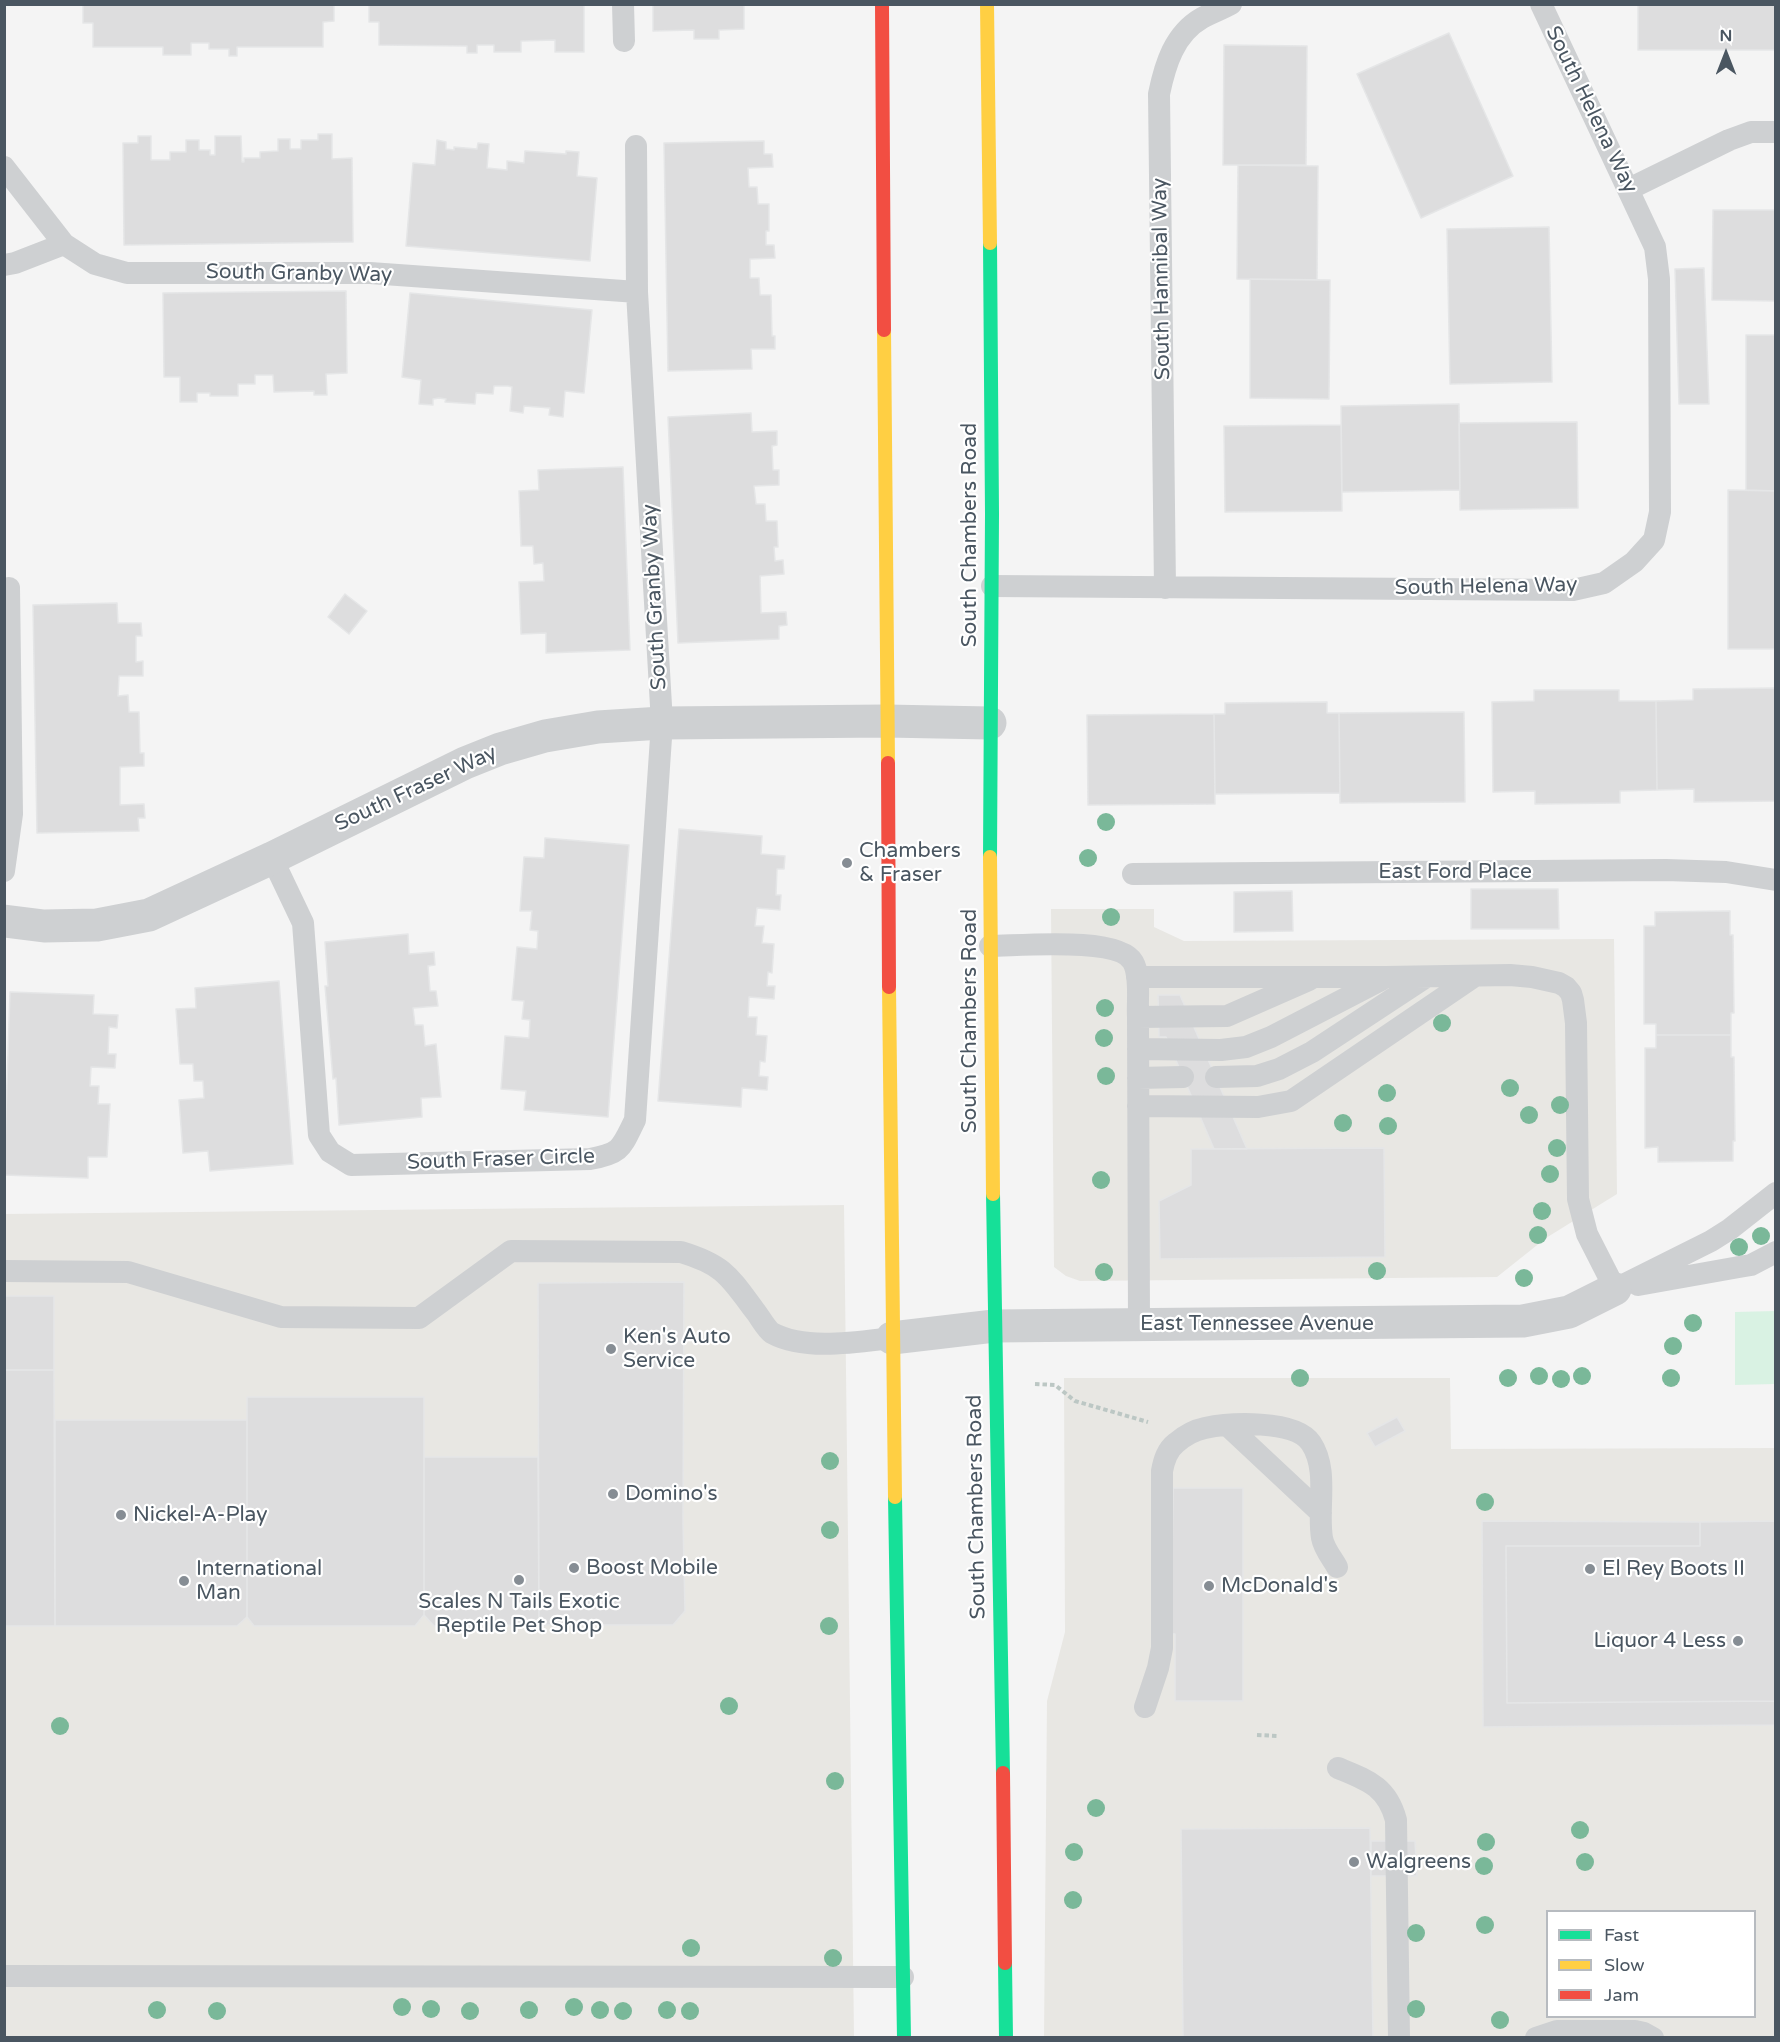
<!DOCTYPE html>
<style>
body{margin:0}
#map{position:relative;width:1780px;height:2042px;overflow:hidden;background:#f4f4f4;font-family:"Varela Round",sans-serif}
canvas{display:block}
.frame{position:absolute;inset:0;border:6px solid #4a5661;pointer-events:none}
.legend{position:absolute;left:1546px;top:1910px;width:210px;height:108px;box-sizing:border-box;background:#fff;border:2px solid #b7bbc0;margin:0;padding:8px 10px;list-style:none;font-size:18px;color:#4a5661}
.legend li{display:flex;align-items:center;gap:12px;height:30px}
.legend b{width:30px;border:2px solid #b7bbc0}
.north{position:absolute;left:1696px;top:24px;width:60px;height:60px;-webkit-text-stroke:4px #fff;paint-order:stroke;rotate:0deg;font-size:16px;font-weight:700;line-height:24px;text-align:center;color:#4a5661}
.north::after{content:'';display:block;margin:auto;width:21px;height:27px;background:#4a5661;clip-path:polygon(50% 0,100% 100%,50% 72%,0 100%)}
</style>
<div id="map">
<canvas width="1780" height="2042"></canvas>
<div class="frame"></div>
<ul class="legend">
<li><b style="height:8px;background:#16e098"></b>Fast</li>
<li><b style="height:8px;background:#ffcf43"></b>Slow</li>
<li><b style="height:8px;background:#f24e42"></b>Jam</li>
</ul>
<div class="north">N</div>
</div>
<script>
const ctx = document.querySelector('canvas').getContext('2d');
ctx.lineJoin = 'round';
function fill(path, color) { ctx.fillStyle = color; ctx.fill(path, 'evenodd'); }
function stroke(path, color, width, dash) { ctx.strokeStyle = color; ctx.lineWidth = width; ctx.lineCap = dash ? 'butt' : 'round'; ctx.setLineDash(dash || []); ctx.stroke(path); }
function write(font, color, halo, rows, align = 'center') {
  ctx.font = font + ' "Varela Round",sans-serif'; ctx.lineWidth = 4.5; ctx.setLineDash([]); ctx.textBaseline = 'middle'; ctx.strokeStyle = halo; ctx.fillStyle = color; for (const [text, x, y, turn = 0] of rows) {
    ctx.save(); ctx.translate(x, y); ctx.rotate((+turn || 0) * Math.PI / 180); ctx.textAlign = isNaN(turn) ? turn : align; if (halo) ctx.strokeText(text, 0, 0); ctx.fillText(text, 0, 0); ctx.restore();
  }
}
fill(new Path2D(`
 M1051 909H1154V927L1184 941 1614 939 1617 1194 1546 1238 1497 1277 1080 1281 1066 1276 1054 1267Z
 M844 1205 854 2037H5L4 1214Z
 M1064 1378H1450L1451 1449 1775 1448V2037L1044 2038 1047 1701 1065 1632ZM1548 1912H1754V2016H1548Z`), '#e8e7e3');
fill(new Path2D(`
 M1775 1311V1384L1735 1385V1312Z`), '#d9f2e3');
const building = new Path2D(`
 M83 4H334V21L323 22V47H237V56H229V49H209V43H191V55H163V47H93V23H83Z
 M369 4H584V52H555V40L521 41V52H494V45H477V53H467V46L379 45V22H369Z
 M653 4H744V29L719 30V39H694V30L653 31Z
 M1638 4H1776V50H1638Z
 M1449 33 1513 176 1421 218 1357 74Z
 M1224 45 1307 46 1306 165H1223Z
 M318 134H332V159L352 158 353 242 124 245 123 143H138V136H151V160H170V152H186V140H199V150H210V155H215V136H241L242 162H244V158H260V152L278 151V139H290V149H301V140H318Z
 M437 140 446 142V149L454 150V147L477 149 478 143 489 144 487 168 507 170V161L524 163 525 151 566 154V151L579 152 577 176 597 178 590 261 406 246 413 163 435 165Z
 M764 141V154H772L773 167 748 168 749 187H757L758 204H769V231H766V245H774L775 258 750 259V278H759L760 295H771L772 336H775V349H751L752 369 668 371 664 143Z
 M1238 165 1318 166 1317 280 1237 279Z
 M1713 210H1776V301L1712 300Z
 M1549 227 1552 382 1450 384 1447 229Z
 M1704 268 1709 404H1679L1675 269Z
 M1250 279 1330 280 1329 399 1250 398Z
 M346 291 347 373 326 374 327 395H314V391L274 392 273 375H255V384H238V396H210V393H197V402H180V377H164L163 293Z
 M410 293 592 310 584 393 565 391 563 417 549 415 550 408 524 406 523 413 510 411 512 387 508 386H494L493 394 476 393 475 404 445 402 446 399 439 398 433 399V405L419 404 421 380 402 377Z
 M1746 335H1776V491L1746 490Z
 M1459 404 1460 490 1342 492 1341 406Z
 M751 413 752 432 777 431V445L772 446 773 470H779V485L754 486 756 504H765L766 521H777L778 547H774L775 561 783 560 784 574 760 576 761 613 786 612 787 625 779 626V639L678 643 668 417Z
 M1577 422 1578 508 1460 510 1459 423Z
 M1341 425 1342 511 1225 512 1224 426Z
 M623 467 630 650 546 653V633L521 634 519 582 544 581 543 563 534 564 533 546H521L519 491 539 490 538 470Z
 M1728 490 1776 491V649H1728Z
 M345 594 367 611 349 634 328 617Z
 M117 603 118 623H141L142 636H136V662L143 661V676H119L118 696 128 695 129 712H139L140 753H144V766L120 767V805L144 804 145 818H138L139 831 37 833 33 605Z
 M1776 688V801L1694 802V789L1657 790 1656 701 1693 700V689Z
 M1534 690H1619V701H1656L1657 790 1620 791V803L1535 804V791L1493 792 1492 702 1534 701Z
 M1327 702V713H1339L1340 793 1215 794 1214 714H1225V703Z
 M1464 712 1465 802 1340 803 1339 713Z
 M1214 714 1215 804 1088 805 1087 715Z
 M679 829 762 836 761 854 785 856 784 869H777L776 895H781L780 910 757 908 755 926H764L762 943 774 944 772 973 768 972 767 986H775L774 999 749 997 748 1017H757L756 1035 767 1036 765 1062 760 1061 759 1076 768 1077 767 1090 742 1088 741 1107 658 1101Z
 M545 838 629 845 608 1117 524 1110 526 1091 501 1089 505 1036 529 1038 530 1020 522 1019 524 1001 512 1000 517 947 537 949 538 931 530 930 532 911H520L524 857 544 858Z
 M1471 889H1558L1559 929H1471Z
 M1292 891 1293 931 1234 932V892Z
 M1730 911V935H1733L1734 1013H1731V1035H1656V1024H1644V926H1655V912Z
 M408 934 409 954 434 952 435 965 428 966 430 991H436L438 1006 413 1008 415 1025H423L425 1046 436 1044 441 1097 421 1098 422 1117 339 1125 336 1078 333 1079 325 986H328L325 942Z
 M279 981 293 1164 210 1171 208 1151 183 1153 179 1100 204 1098 203 1081H194L193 1064H180L176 1009 196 1008 195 988Z
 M10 992 94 995 93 1014 118 1015 117 1028 109 1027 108 1054H116L115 1068 91 1067 90 1086H99L98 1104H110L107 1157H88V1178L4 1175Z
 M1158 995H1180L1247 1149H1214L1166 1037H1159Z
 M1656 1035H1731V1057H1734L1735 1141H1733V1161L1658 1162V1147L1645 1148V1048H1656Z
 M1384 1148 1385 1257 1160 1259 1159 1201 1191 1185V1149Z
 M684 1282 683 1522 685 1611 673 1625H539L538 1283Z
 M4 1296H54V1370H4Z
 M4 1370H54L55 1626H4Z
 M247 1397H424V1615L415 1626H254L247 1617Z
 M1397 1417 1405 1431 1375 1447 1367 1433Z
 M55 1420H247V1617L237 1626H55Z
 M424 1457H538L539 1625 434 1626 424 1615Z
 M1173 1488H1243V1701H1175V1634H1171Z
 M1482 1521 1700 1522V1546H1506L1507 1703 1776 1701V1725L1483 1727Z
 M1776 1521V1701L1507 1703 1506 1546H1700V1522Z
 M1370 1828 1373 2038H1183L1181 1829Z
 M1371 1841H1415L1417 1876H1371Z`);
fill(building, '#ddddde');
stroke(building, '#e5e6e7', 1.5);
stroke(new Path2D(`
 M1035 1384 1055 1385 1075 1401 1148 1422
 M1257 1735 1278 1736`), '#bcc7c4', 4, [4.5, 3]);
stroke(new Path2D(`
 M623 4 624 41
 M4 167 64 244 95 264 127 273H370L637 292
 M1629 189 1729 140 1751 132H1776
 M4 265 15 263 64 244
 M992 586 1573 590 1604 583 1634 562 1654 540 1660 512 1659 279 1655 247 1541 4
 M1165 588 1159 94C1165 65 1174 34 1202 18 1211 13 1222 9 1231 4
 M272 858 303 923 319 1135 330 1152 351 1165 590 1159C622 1153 621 1148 635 1120L662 723 637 292 636 146
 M4 871 12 814 9 588
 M1133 874 1666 870 1726 872 1776 880
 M990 946C1018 946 1119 936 1133 962 1141 976 1137 1001 1138 1017L1139 1325
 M1137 977H1385L1510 975 1532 977 1559 983 1566 987 1571 993 1573 1000 1576 1023 1578 1199 1587 1234 1615 1289
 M1138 1017 1227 1016 1309 980
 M1138 1049 1221 1050 1246 1047 1271 1037 1381 980
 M1216 1077 1257 1076 1279 1069 1312 1052 1426 977
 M1138 1078 1183 1077
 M1138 1106 1258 1107 1291 1101 1475 976
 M4 1271 128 1272 281 1317 419 1318 511 1251 681 1252C724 1265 729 1276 755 1311 760 1317 766 1329 772 1333 805 1351 857 1342 892 1338
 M1638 1285 1739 1267 1751 1265 1776 1252
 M1615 1289 1711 1241 1730 1229 1776 1193
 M1228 1426 1321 1513
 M1145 1707 1158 1668 1162 1648V1471C1164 1460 1167 1450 1176 1443 1184 1436 1195 1430 1205 1428 1229 1423 1295 1419 1311 1443 1329 1470 1317 1508 1322 1538 1324 1549 1332 1558 1337 1567
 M1338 1768C1367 1780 1387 1786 1396 1820L1399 2038
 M4 1976 903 1977
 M1536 2038 1557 2031H1635L1644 2033 1653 2038`), '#ced0d2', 22);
stroke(new Path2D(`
 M4 921 44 926 97 925 149 915 272 858 465 763 500 749 545 736 598 727 662 723 886 721 990 723
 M892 1338 994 1326 1523 1321 1569 1312 1615 1289`), '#ced0d2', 33);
stroke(new Path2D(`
 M990 857 992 514 990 243
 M993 1194 1003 1773
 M895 1497 904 2038
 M1005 1963 1006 2038`), '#16e098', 14);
stroke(new Path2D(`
 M987 4 990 243
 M884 330 888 763
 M990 857 993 1194
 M889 987 895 1497`), '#ffcf43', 14);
stroke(new Path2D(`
 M882 4 884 330
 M888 763 889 987
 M1003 1773 1005 1963`), '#f24e42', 14);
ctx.fillStyle = '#7ab899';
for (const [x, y] of [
 [1106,822],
 [1088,858],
 [1111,917],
 [1105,1008],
 [1442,1023],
 [1104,1038],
 [1106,1076],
 [1510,1088],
 [1387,1093],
 [1560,1105],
 [1529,1115],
 [1343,1123],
 [1388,1126],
 [1557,1148],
 [1550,1174],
 [1101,1180],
 [1542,1211],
 [1538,1235],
 [1761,1236],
 [1739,1247],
 [1377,1271],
 [1104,1272],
 [1524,1278],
 [1693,1323],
 [1673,1346],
 [1539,1376],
 [1582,1376],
 [1300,1378],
 [1508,1378],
 [1671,1378],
 [1561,1379],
 [830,1461],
 [1485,1502],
 [830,1530],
 [829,1626],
 [729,1706],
 [60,1726],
 [835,1781],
 [1096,1808],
 [1580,1830],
 [1486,1842],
 [1074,1852],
 [1585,1862],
 [1484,1866],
 [1073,1900],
 [1485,1925],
 [1416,1933],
 [691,1948],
 [833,1958],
 [402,2007],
 [574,2007],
 [431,2009],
 [1416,2009],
 [157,2010],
 [529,2010],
 [600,2010],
 [667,2010],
 [217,2011],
 [470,2011],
 [623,2011],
 [690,2011],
 [1500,2020]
]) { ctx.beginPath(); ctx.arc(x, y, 9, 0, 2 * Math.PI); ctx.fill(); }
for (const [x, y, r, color] of [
 [847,863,6,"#868d94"],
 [611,1349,6,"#868d94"],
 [613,1494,6,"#868d94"],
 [121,1515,6,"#868d94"],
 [574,1568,6,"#868d94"],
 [1590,1569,6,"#868d94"],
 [519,1580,6,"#868d94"],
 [184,1581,6,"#868d94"],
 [1209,1586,6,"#868d94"],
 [1738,1641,6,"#868d94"],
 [1354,1862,6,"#868d94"]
]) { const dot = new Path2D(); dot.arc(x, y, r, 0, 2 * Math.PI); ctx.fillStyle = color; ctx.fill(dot); stroke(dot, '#fff', 2); }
write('21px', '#4a5661', '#fff', [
 ["South Helena Way",1591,110,64],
 ["South Granby Way",299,274,1],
 ["South Hannibal Way",1162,279,-91],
 ["South Chambers Road",970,535,-90],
 ["South Helena Way",1486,587,-1],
 ["South Granby Way",655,597,-93],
 ["South Fraser Way",416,789,-25],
 ["East Ford Place",1455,872],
 ["South Chambers Road",970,1021,-90],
 ["South Fraser Circle",501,1160,-2],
 ["East Tennessee Avenue",1257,1324],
 ["South Chambers Road",977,1507,-91]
]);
write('21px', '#4a5661', '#fff', [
 ["Chambers",859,851],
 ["& Fraser",859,875],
 ["Ken's Auto",623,1337],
 ["Service",623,1361],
 ["Domino's",625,1494],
 ["Nickel-A-Play",133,1515],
 ["Boost Mobile",586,1568],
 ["International",196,1569],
 ["Man",196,1593],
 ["El Rey Boots II",1602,1569],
 ["McDonald's",1221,1586],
 ["Scales N Tails Exotic",519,1602,"center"],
 ["Reptile Pet Shop",519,1626,"center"],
 ["Liquor 4 Less",1726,1641,"right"],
 ["Walgreens",1366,1862]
], 'left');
</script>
